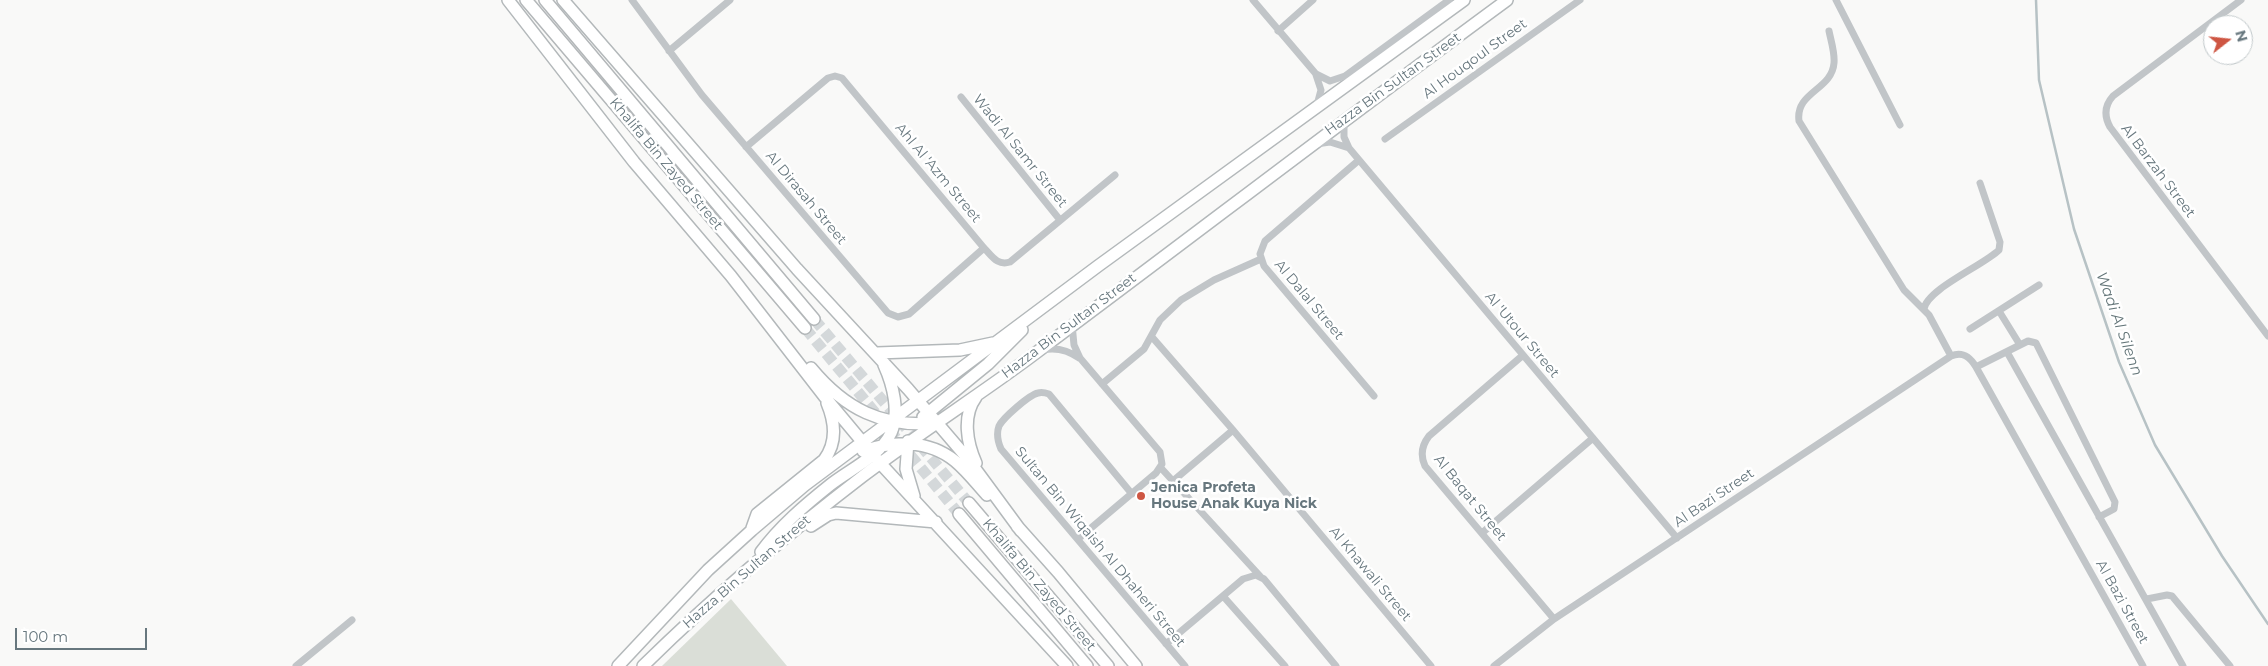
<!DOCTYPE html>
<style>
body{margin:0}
#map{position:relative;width:2268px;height:666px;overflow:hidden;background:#f9f9f8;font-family:Montserrat,sans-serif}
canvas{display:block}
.north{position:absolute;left:2203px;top:15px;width:50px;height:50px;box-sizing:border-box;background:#fff;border:1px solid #c2c9cb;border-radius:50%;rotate:74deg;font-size:14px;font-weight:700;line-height:20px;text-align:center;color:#67777e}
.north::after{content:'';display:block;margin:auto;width:18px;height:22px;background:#ce5643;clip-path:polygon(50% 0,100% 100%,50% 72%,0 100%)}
.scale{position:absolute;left:15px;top:628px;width:132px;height:22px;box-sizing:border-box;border:2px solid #67777e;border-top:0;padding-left:6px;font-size:15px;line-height:18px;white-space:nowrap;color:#67777e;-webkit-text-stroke:4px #fff;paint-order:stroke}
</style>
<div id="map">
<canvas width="2268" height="666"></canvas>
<div class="north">N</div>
<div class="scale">100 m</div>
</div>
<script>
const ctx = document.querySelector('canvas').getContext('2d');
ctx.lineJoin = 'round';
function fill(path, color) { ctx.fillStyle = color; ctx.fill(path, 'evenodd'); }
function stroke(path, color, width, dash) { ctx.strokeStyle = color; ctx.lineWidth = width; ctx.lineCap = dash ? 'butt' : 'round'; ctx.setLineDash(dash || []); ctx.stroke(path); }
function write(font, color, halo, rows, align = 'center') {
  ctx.font = font + ' Montserrat,sans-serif'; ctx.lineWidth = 5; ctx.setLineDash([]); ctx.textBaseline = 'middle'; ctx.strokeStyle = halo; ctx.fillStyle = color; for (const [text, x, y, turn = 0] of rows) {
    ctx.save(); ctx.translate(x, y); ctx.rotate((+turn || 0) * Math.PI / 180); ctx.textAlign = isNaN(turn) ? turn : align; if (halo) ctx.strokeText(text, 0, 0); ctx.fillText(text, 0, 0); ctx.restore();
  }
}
fill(new Path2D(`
 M731 599 787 666H662Z`), '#daded7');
stroke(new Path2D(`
 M2036 0 2039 80 2074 229 2119 362 2155 445 2222 556 2268 624`), '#b7c2c5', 2.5);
stroke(new Path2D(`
 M814 319 969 503
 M805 328 959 514`), '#d4d8da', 11, [11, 5.5]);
const primary = new Path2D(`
 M508 0 634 162 731 276 824 396 880 463 1067 666
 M563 0 797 269 908 389 968 459 1021 531
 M877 353 960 350 993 343
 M811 368C845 409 882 428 936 423
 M976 397C962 416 967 443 976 463
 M923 417 988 364 1022 330
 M908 441 906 469 914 496
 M863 451C893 441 928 439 955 461 967 471 977 484 987 495
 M811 526 828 515 836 513 936 522
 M1017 526 1058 572 1136 666
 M752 528 757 514 824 460C837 443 835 422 827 403
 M761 552C780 526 805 505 830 485 849 470 880 456 891 433 900 412 893 385 884 365
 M618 666 708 570 752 530 805 485 1098 266 1464 0
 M643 666C712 598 786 535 863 476 919 433 980 395 1037 352 1194 235 1349 116 1507 0`);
const trunk = new Path2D(`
 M526 0 805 328
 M545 0 814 319
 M969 503 1108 666
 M959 514 1087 666`);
stroke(primary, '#b3b8ba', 14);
stroke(trunk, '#b3b7b9', 14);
stroke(new Path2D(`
 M632 0 702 95 888 313 898 317 909 314 984 248
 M1253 0 1316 74 1330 81 1345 76 1449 0
 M1836 0 1900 125
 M2241 0 2113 96C2104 106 2104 116 2110 127L2268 336
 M1278 31 1313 0
 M1829 31C1831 41 1835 53 1834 63 1832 90 1795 92 1799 121L1904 290 1929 315 1951 356
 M669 51 730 0
 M1316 75 1321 90 1317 105
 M961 97 1060 220
 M1344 122V137L1349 148 1677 538
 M1385 139 1580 0
 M1316 144 1330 142 1349 148
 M746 147 828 78 835 76 842 78 984 248C992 256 997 266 1010 262L1115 175
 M1359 160 1265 241 1260 254 1264 266 1374 396
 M1924 309C1927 289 1984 265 1999 250L2000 242 1980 183
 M1999 311 2020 345
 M1072 324 1074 345 1080 358 1160 452 1162 464 1156 473 1078 539
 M1970 329 2039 285
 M1152 337 1233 430 1431 666
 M1042 350C1056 347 1068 350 1079 358
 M2007 352 2183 666
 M1522 356 1429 436C1422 445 1420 455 1425 466L1554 619
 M1976 367 2028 341 2036 343 2115 502 2114 509 2099 517
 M1102 384 1144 349 1160 320 1181 300 1214 280 1261 259
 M1161 468 1260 576
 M1173 481 1233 430
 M1132 494 1049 394C1046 393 1042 392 1038 393 1029 395 1003 418 999 426 996 434 998 442 1001 449L1185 666
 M1482 533 1593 438
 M1223 596 1285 666
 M2147 599 2167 595 2172 596 2230 666
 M1166 644 1243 579 1256 575 1264 579 1336 666
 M296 666 352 620
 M1494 666 1554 619 1951 356C1963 351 1970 357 1976 367L2143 666`), '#c1c5c8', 7);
stroke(primary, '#fff', 11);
stroke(trunk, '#fff', 11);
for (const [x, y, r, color] of [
 [1141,496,5,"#ce5643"]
]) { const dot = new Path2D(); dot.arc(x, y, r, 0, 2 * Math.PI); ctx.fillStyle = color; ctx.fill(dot); stroke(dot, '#fff', 2); }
write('14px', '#67777e', '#fff', [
 ["Al Houqoul Street",1475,59,-36],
 ["Hazza Bin Sultan Street",1393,84,-36],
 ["Wadi Al Samr Street",1020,151,51],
 ["Khalifa Bin Zayed Street",666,164,50],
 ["Al Barzah Street",2158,171,53],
 ["Ahl Al 'Azm Street",938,173,50],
 ["Al Dirasah Street",806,198,50],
 ["Al Dalal Street",1309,300,50],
 ["Hazza Bin Sultan Street",1069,326,-37],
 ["Al 'Utour Street",1522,335,50],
 ["Al Baqat Street",1470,498,51],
 ["Al Bazi Street",1714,498,-34],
 ["Sultan Bin Wiqaish Al Dhaheri Street",1100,547,50],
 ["Hazza Bin Sultan Street",747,572,-41],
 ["Al Khawali Street",1370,574,50],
 ["Khalifa Bin Zayed Street",1039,585,50],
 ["Al Bazi Street",2122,602,61]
]);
write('bold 14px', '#67777e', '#fff', [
 ["Jenica Profeta",1151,488],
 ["House Anak Kuya Nick",1151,504]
], 'left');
write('italic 15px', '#637578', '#fff', [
 ["Wadi Al Silenn",2119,324,70]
]);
</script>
